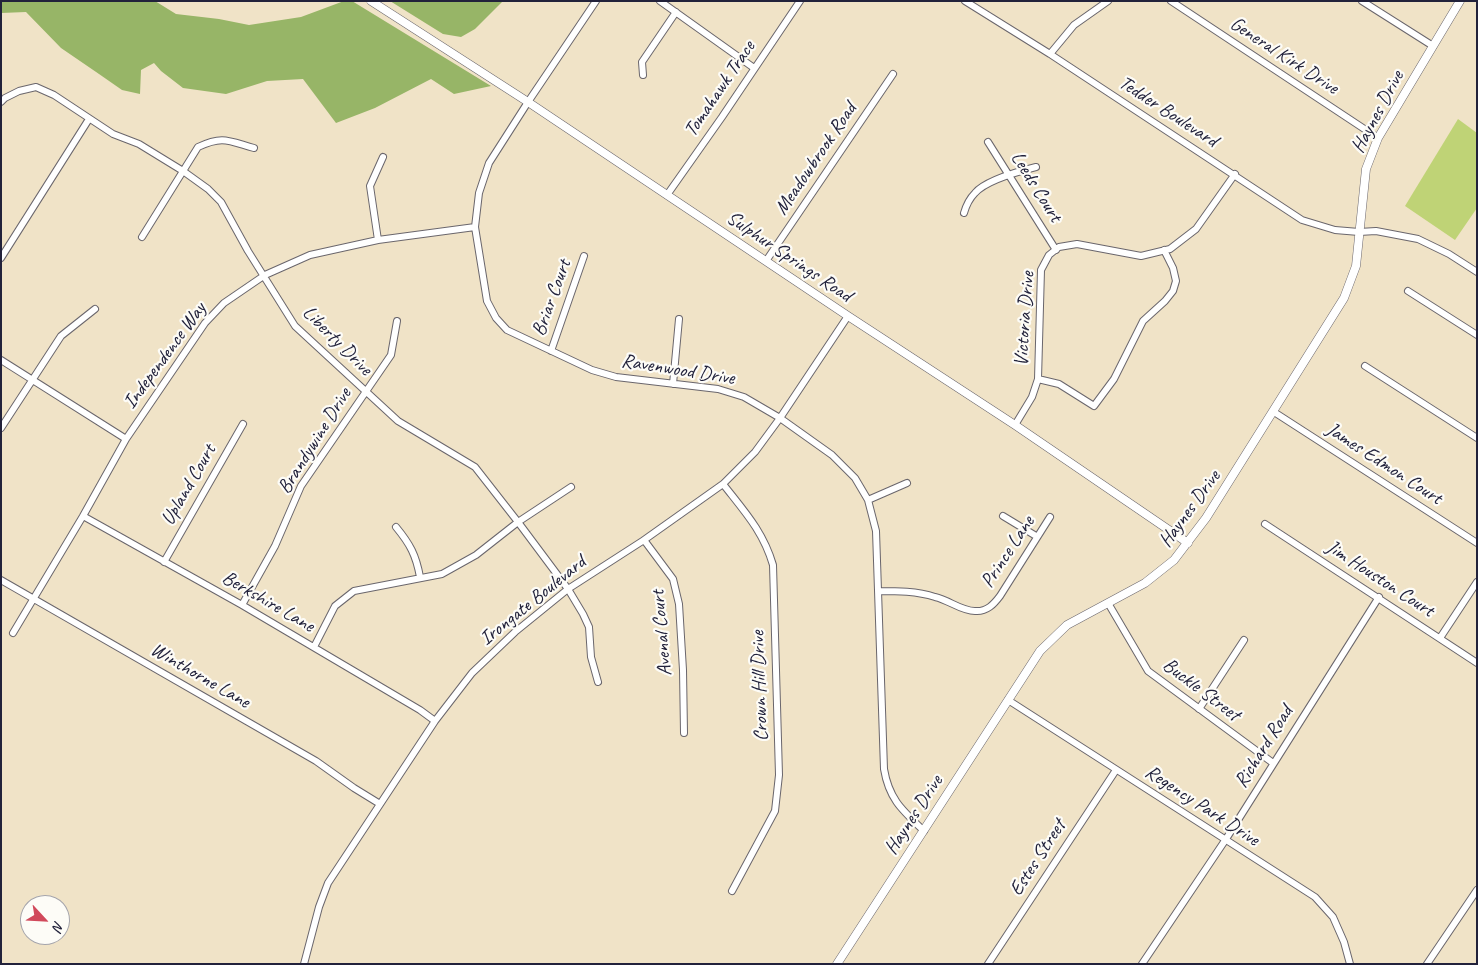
<!DOCTYPE html>
<style>
body{margin:0}
#map{position:relative;width:1478px;height:965px;overflow:hidden;background:#f0e3c7;font-family:Caveat,sans-serif}
canvas{display:block}
.frame{position:absolute;inset:0;border:2px solid #22223b;pointer-events:none}
.north{position:absolute;left:20px;top:895px;width:50px;height:50px;box-sizing:border-box;background:#fdfcf7;border:1px solid #a5a5ac;border-radius:50%;rotate:115deg;font-size:14px;font-weight:700;line-height:20px;text-align:center;color:#22223b}
.north::after{content:'';display:block;margin:auto;width:18px;height:22px;background:#d1495b;clip-path:polygon(50% 0,100% 100%,50% 72%,0 100%)}
</style>
<div id="map">
<canvas width="1478" height="965"></canvas>
<div class="frame"></div>
<div class="north">N</div>
</div>
<script>
const ctx = document.querySelector('canvas').getContext('2d');
ctx.lineJoin = 'round';
function fill(path, color) { ctx.fillStyle = color; ctx.fill(path, 'evenodd'); }
function stroke(path, color, width, dash) { ctx.strokeStyle = color; ctx.lineWidth = width; ctx.lineCap = dash ? 'butt' : 'round'; ctx.setLineDash(dash || []); ctx.stroke(path); }
function write(font, color, halo, rows, align = 'center') {
  ctx.font = font + ' Caveat,sans-serif'; ctx.lineWidth = 4.5; ctx.setLineDash([]); ctx.textBaseline = 'middle'; ctx.strokeStyle = halo; ctx.fillStyle = color; for (const [text, x, y, turn = 0] of rows) {
    ctx.save(); ctx.translate(x, y); ctx.rotate((+turn || 0) * Math.PI / 180); ctx.textAlign = isNaN(turn) ? turn : align; if (halo) ctx.strokeText(text, 0, 0); ctx.fillText(text, 0, 0); ctx.restore();
  }
}
fill(new Path2D(`
 M1458 119 1477 133V208L1455 240 1405 206Z`), '#bfd376');
fill(new Path2D(`
 M1 1H155L176 14 219 19 249 25 301 17 344 1H352L491 86 454 94 431 79 375 108 336 123 303 79 267 81 226 94 183 88 161 71 154 63 141 70 140 94 122 90 99 74 61 48 26 12 1 13Z
 M390 1H503L475 29 461 37 443 34Z`), '#97b567');
const minor = new Path2D(`
 M596 1 528 102 489 163 479 193 475 227 487 301 496 318 507 330 592 370 616 377 718 389 744 397 780 418 832 455 855 478 868 500 876 531 884 769C889 799 902 810 924 831
 M660 1 754 68
 M965 1 1050 54 1302 220 1335 230 1359 232 1376 231 1418 239 1449 254 1477 272
 M1171 1 1378 138
 M1362 1 1433 46
 M1050 54 1074 25 1108 1
 M643 75 642 62 676 12
 M1 102 5 98 19 91 36 87 54 95 113 134 139 144 183 171 208 189 221 202 248 251 295 326 398 421 475 467 518 522 568 589 583 614 589 627 591 657 598 682
 M988 142 1056 250
 M667 195 722 117 800 1
 M964 213C966 206 970 198 975 193 986 180 1020 171 1036 167
 M142 237 198 147C223 135 229 141 254 148
 M378 240 370 186 383 157
 M1 258 89 119
 M766 261 893 74
 M1408 291 1477 335
 M551 351 584 256
 M1 360 126 439
 M1365 366 1477 438
 M1038 379 1059 384 1094 406 1114 379 1143 321 1165 301 1173 291 1176 281 1173 268 1164 250
 M673 384 679 319
 M1274 412 1477 543
 M1015 425 1032 397 1038 379 1041 270 1049 255 1059 247 1077 244 1141 256 1170 249 1196 229 1235 174
 M1 428 61 336 95 309
 M723 484C744 511 763 531 773 565L779 775 775 811 732 891
 M868 500 907 483
 M83 516 242 605 420 710 435 721
 M1003 516 1036 536
 M1265 524 1477 663
 M396 527C410 544 416 555 420 577
 M644 540 673 579 679 604 683 670 684 733
 M164 562 243 424
 M1 580 316 761 354 788 380 804
 M878 591C897 591 917 591 935 597 949 600 961 611 975 611 987 612 994 604 1000 596L1050 517
 M1108 603 1148 671 1273 763
 M242 605 275 546 301 486 391 355 397 321
 M13 633 83 516 126 439 205 323 224 303 265 275 310 255 378 240 475 227
 M1440 638 1477 582
 M314 647 335 606 354 591 442 574 476 555 518 522 571 487
 M1008 700 1315 897 1333 917 1344 942 1350 964
 M1199 709 1244 640
 M304 964 319 907 328 883 435 721 472 673 515 632 568 589 644 540 723 484 755 452 780 418 848 316
 M988 964 1116 770
 M1142 964 1226 839 1379 597
 M1427 964 1477 890`);
const tertiary = new Path2D(`
 M371 1 528 102 848 316 1015 425 1188 543
 M837 964 1040 651 1067 625 1145 583 1174 560 1206 518 1344 298 1356 266 1366 169 1378 138 1460 1`);
stroke(minor, '#6a666c', 8);
stroke(tertiary, '#6a666c', 9);
stroke(minor, '#fff', 6);
stroke(tertiary, '#fff', 8);
write('20px', '#22223b', '#fdfcf7', [
 ["General Kirk Drive",1284,56,33],
 ["Tomahawk Trace",720,89,-56],
 ["Tedder Boulevard",1168,112,33],
 ["Haynes Drive",1378,112,-62],
 ["Meadowbrook Road",816,159,-56],
 ["Leeds Court",1036,187,58],
 ["Sulphur Springs Road",789,257,34],
 ["Briar Court",552,298,-70],
 ["Victoria Drive",1025,319,-86],
 ["Liberty Drive",337,341,45],
 ["Independence Way",165,356,-54],
 ["Ravenwood Drive",678,370,9],
 ["Brandywine Drive",315,441,-58],
 ["James Edmon Court",1384,464,33],
 ["Upland Court",189,485,-60],
 ["Haynes Drive",1190,509,-54],
 ["Prince Lane",1008,552,-57],
 ["Jim Houston Court",1380,579,33],
 ["Irongate Boulevard",533,601,-39],
 ["Berkshire Lane",268,602,30],
 ["Avenal Court",662,633,-95],
 ["Winthorne Lane",200,676,30],
 ["Crown Hill Drive",760,686,-92],
 ["Buckle Street",1201,690,37],
 ["Richard Road",1264,747,-58],
 ["Regency Park Drive",1202,806,33],
 ["Haynes Drive",914,815,-57],
 ["Estes Street",1038,858,-57]
]);
</script>
